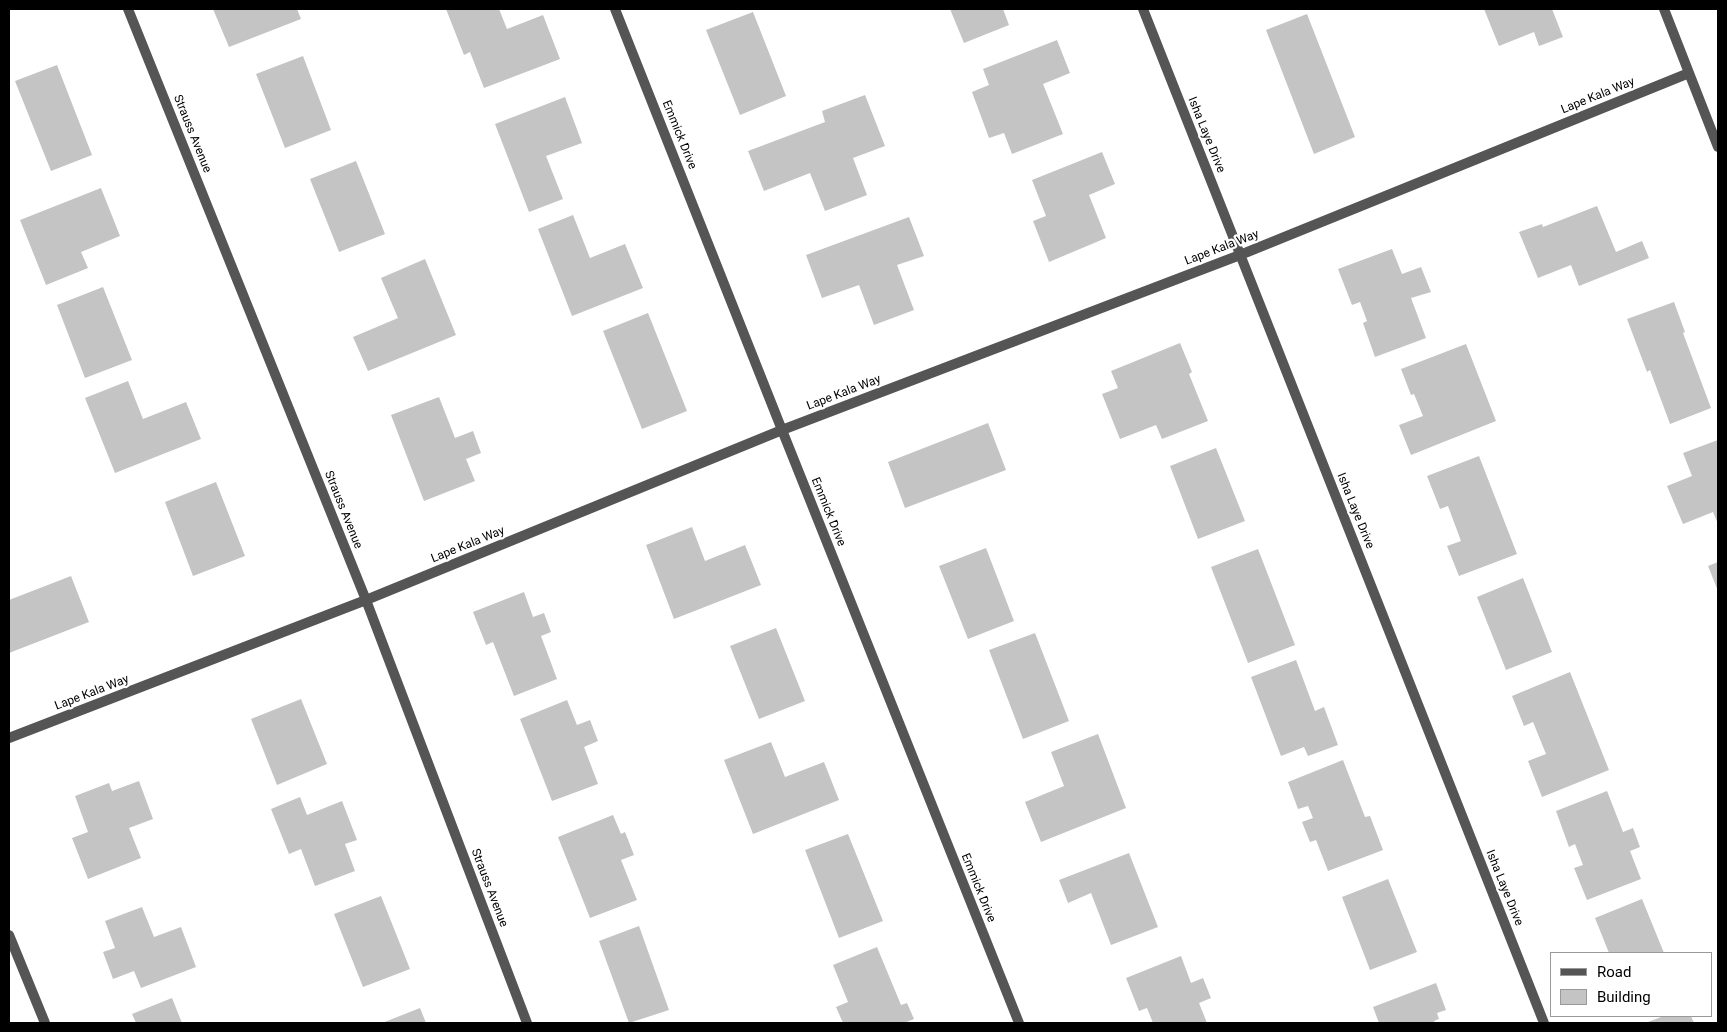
<!DOCTYPE html>
<style>
body{margin:0}
#map{position:relative;width:1727px;height:1032px;overflow:hidden;background:#fff;font-family:Roboto,sans-serif}
canvas{display:block}
.frame{position:absolute;inset:0;border:10px solid #000;pointer-events:none}
.legend{position:absolute;left:1550px;top:952px;width:162px;height:65px;box-sizing:border-box;background:#fff;border:1px solid #999;margin:0;padding:6px 9px;list-style:none;font-size:15px;color:#000}
.legend li{display:flex;align-items:center;gap:10px;height:25px}
.legend b{width:25px;border:1px solid #999}
</style>
<div id="map">
<canvas width="1727" height="1032"></canvas>
<div class="frame"></div>
<ul class="legend">
<li><b style="height:6px;background:#555"></b>Road</li>
<li><b style="height:14px;background:#c4c4c4"></b>Building</li>
</ul>
</div>
<script>
const ctx = document.querySelector('canvas').getContext('2d');
ctx.lineJoin = 'round';
function fill(path, color) { ctx.fillStyle = color; ctx.fill(path, 'evenodd'); }
function stroke(path, color, width, dash) { ctx.strokeStyle = color; ctx.lineWidth = width; ctx.lineCap = dash ? 'butt' : 'round'; ctx.setLineDash(dash || []); ctx.stroke(path); }
function write(font, color, halo, rows, align = 'center') {
  ctx.font = font + ' Roboto,sans-serif'; ctx.lineWidth = 4.5; ctx.setLineDash([]); ctx.textBaseline = 'middle'; ctx.strokeStyle = halo; ctx.fillStyle = color; for (const [text, x, y, turn = 0] of rows) {
    ctx.save(); ctx.translate(x, y); ctx.rotate((+turn || 0) * Math.PI / 180); ctx.textAlign = isNaN(turn) ? turn : align; if (halo) ctx.strokeText(text, 0, 0); ctx.fillText(text, 0, 0); ctx.restore();
  }
}
fill(new Path2D(`
 M213 9H297L301 19 229 47Z
 M446 9H499L507 29 543 15 560 59 484 88 470 52 464 55Z
 M950 9H1003L1009 25 964 43Z
 M1484 9H1552L1563 37 1539 46 1534 32 1499 46Z
 M753 12 786 96 740 115 706 30Z
 M1307 14 1355 137 1314 154 1266 30Z
 M1057 40 1070 73 1043 84 1063 134 1012 154 1004 133 989 138 972 92 989 85 983 69Z
 M303 56 331 130 285 148 256 74Z
 M57 65 92 155 51 171 15 81Z
 M865 95 885 146 853 158 867 195 825 211 810 173 764 191 748 151 825 122 822 111Z
 M565 97 582 143 546 156 563 199 529 212 495 124Z
 M1102 152 1115 184 1089 195 1106 238 1049 262 1033 221 1046 216 1032 180Z
 M356 161 385 234 339 252 310 179Z
 M101 188 120 236 81 252 88 268 46 285 20 220Z
 M1597 206 1616 252 1642 241 1649 258 1579 286 1571 265 1538 278 1519 232 1542 224 1543 227Z
 M573 215 590 258 625 244 643 288 572 316 538 229Z
 M909 217 924 256 897 265 914 310 874 325 859 285 822 298 806 255Z
 M1392 249 1402 274 1421 267 1431 292 1411 298 1426 338 1375 357 1363 323 1367 321 1360 302 1352 305 1338 269Z
 M425 259 456 335 368 371 353 337 398 318 381 278Z
 M103 287 132 360 85 378 57 305Z
 M1674 302 1685 332 1683 333 1711 408 1670 424 1650 370 1647 372 1627 319Z
 M648 313 687 411 642 429 603 331Z
 M1180 343 1192 372 1189 374 1208 421 1162 439 1156 425 1120 439 1102 394 1118 388 1111 371Z
 M1466 344 1496 421 1411 455 1399 425 1423 416 1414 394 1411 395 1401 369Z
 M128 381 143 419 186 402 201 439 115 473 85 398Z
 M439 397 455 438 473 431 481 453 466 459 475 481 424 501 391 415Z
 M988 423 1006 470 905 508 888 462Z
 M1718 440V524L1713 512 1683 524 1667 486 1692 476 1683 453Z
 M1216 448 1245 521 1198 539 1170 466Z
 M1479 456 1517 554 1459 576 1447 546 1461 541 1448 506 1440 509 1427 476Z
 M216 482 245 556 193 576 165 502Z
 M692 527 705 561 745 545 761 585 674 619 646 545Z
 M986 548 1014 621 968 639 939 566Z
 M1258 549 1295 645 1248 663 1211 567Z
 M1718 562V591L1708 566Z
 M71 576 89 622 9 653V600Z
 M1523 578 1552 652 1506 670 1477 597Z
 M524 592 533 617 544 613 551 632 541 636 557 679 514 696 493 642 486 645 473 612Z
 M776 628 805 701 759 719 730 646Z
 M1035 633 1069 721 1023 739 989 650Z
 M1296 660 1315 711 1324 707 1338 745 1308 756 1304 747 1281 756 1251 677Z
 M1570 672 1609 770 1542 797 1528 761 1546 754 1533 722 1524 726 1512 696Z
 M301 699 327 764 277 785 251 719Z
 M567 700 577 725 590 720 598 741 584 747 598 784 552 801 520 719Z
 M1098 734 1126 808 1041 842 1025 802 1064 786 1051 752Z
 M771 742 785 777 824 762 839 800 753 834 724 760Z
 M1343 760 1365 817 1370 816 1383 850 1328 871 1316 840 1310 842 1302 822 1313 818 1308 806 1298 809 1288 782Z
 M139 781 153 819 129 828 141 858 88 879 72 838 88 832 75 796 109 783 112 791Z
 M1607 791 1623 832 1633 828 1640 847 1630 851 1641 879 1587 900 1574 868 1583 865 1575 844 1569 847 1556 811Z
 M300 797 307 815 342 801 357 840 345 844 355 871 315 886 301 849 289 854 271 809Z
 M613 815 621 834 625 832 634 855 621 860 637 900 590 918 558 837Z
 M848 834 883 921 839 938 805 850Z
 M1129 853 1158 927 1111 945 1091 893 1068 903 1059 880Z
 M1388 879 1417 952 1370 970 1342 897Z
 M381 896 410 969 363 987 334 914Z
 M1642 899 1664 953H1609L1595 918Z
 M142 907 154 937 181 927 196 967 141 988 134 971 113 979 103 952 115 948 105 921Z
 M639 926 669 1010 629 1023 599 941Z
 M877 947 901 1005 907 1003 914 1019 904 1023H843L836 1007 848 1002 833 965Z
 M1181 956 1191 983 1203 978 1211 998 1199 1003 1207 1023H1153L1147 1008 1139 1011 1126 978Z
 M1436 983 1446 1010 1437 1013 1439 1019 1434 1021 1435 1023H1379L1373 1007Z
 M172 998 182 1023H136L132 1014Z
 M420 1008 426 1023H382Z
 M1664 1016H1691L1694 1023H1645Z`), '#c4c4c4');
stroke(new Path2D(`
 M128 9 366 600 527 1023
 M615 9 782 430 1019 1023
 M1143 9 1544 1023
 M1664 9 1718 147
 M9 738 366 600 782 430 1240 255 1689 73
 M9 935 45 1023`), '#555', 10);
write('12px', '#000', '#fff', [
 ["Lape Kala Way",1598,96,-22],
 ["Strauss Avenue",192,134,68],
 ["Emmick Drive",679,135,68],
 ["Isha Laye Drive",1206,135,68],
 ["Lape Kala Way",1222,248,-21],
 ["Lape Kala Way",844,393,-21],
 ["Strauss Avenue",343,510,68],
 ["Isha Laye Drive",1355,511,68],
 ["Emmick Drive",828,512,68],
 ["Lape Kala Way",468,545,-22],
 ["Lape Kala Way",92,693,-21],
 ["Strauss Avenue",489,888,69],
 ["Emmick Drive",978,888,68],
 ["Isha Laye Drive",1504,888,68]
]);
</script>
